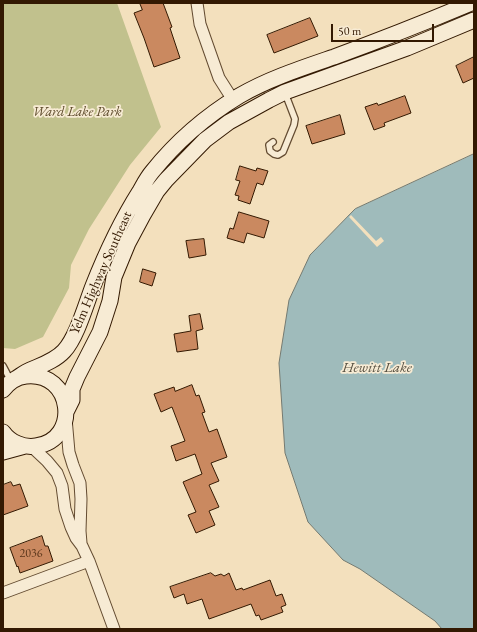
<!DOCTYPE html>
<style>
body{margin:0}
#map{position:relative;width:477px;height:632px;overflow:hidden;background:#f3e0bd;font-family:"EB Garamond",serif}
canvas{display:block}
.frame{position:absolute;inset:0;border:4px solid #331902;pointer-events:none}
.scale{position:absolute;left:331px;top:24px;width:103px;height:18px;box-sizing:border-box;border:2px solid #331902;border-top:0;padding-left:5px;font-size:12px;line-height:14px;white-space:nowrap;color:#331902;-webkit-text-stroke:3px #f7ebd4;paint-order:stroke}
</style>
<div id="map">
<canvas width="477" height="632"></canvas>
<div class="frame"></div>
<div class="scale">50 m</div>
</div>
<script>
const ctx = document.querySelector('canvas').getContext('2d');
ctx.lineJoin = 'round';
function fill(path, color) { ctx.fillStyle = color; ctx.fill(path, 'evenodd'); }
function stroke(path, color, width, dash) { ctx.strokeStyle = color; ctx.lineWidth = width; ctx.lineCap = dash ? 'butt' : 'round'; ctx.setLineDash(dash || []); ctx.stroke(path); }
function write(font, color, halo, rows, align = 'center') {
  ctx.font = font + ' "EB Garamond",serif'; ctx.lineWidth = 3.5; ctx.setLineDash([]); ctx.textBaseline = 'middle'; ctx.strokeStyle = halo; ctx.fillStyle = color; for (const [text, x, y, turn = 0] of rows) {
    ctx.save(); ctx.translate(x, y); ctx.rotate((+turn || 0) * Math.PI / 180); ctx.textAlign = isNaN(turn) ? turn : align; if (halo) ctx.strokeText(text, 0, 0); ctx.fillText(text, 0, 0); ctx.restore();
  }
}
fill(new Path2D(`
 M3 3H117L161 127 130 165 89 229 71 265 69 288 43 337 15 349 3 348Z`), '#c1c18d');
const water = new Path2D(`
 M474 154V629H442L435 621 360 569 343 560 308 522 285 453 279 363 289 300 310 255 355 209Z`);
fill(water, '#9fbbbb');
stroke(water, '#747a71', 1);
fill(new Path2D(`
 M351 215 376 241 381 237 384 241 377 247 349 217Z`), '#f3e0bd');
const building = new Path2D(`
 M140 3H163L172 27 170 28 180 58 154 67 144 38 134 13 142 10Z
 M310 18 318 36 274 53 267 35Z
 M474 57V78L463 83 456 66Z
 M405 96 411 113 384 123 385 126 374 130 365 107 377 103 378 105Z
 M340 115 345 134 312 144 306 126Z
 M240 166 256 171 257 168 268 171 263 185 257 183 250 204 238 200 239 196 235 195 240 181 236 180Z
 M239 212 269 221 264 238 247 233 244 243 227 238 230 228 233 229Z
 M204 239 206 255 189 258 186 241Z
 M143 269 156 273 152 286 140 282Z
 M200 314 203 329 196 331 198 349 177 352 174 334 191 331 189 316Z
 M192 385 196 396 199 395 205 412 202 413 209 432 217 429 227 457 211 463 219 481 209 485 219 507 209 511 215 525 196 533 188 515 196 512 183 482 202 474 195 454 176 461 171 446 185 441 172 407 161 412 154 394 174 387 175 391Z
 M11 482 13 486 20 484 28 506 3 515V485Z
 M42 536 45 546H48L53 561 20 573 18 566 17 567 10 548Z
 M211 573 215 576 221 574 224 576 229 573 236 590 242 588 243 590 270 580 276 596 282 594 286 605 281 607 283 612 261 620 259 615 256 616 251 604 209 619 202 599 187 604 184 594 174 598 170 587Z`);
fill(building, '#ca8960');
stroke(building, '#331902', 1);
const service = new Path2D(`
 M273 142 269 145 270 151 274 154 278 155 283 152 294 125 295 119 285 93
 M3 366 11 381`);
const minor = new Path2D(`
 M197 3 200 24 219 78 233 100
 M66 418 69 452 73 465 80 483 81 499 80 531 81 543
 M31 446 47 461 57 473 62 486 65 509 71 527 76 538 82 546 89 561 114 629
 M3 593 89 561`);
const secondary = new Path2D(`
 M15 379C19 377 22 374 26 372 38 366 54 362 64 351 77 337 86 304 93 286 106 253 121 221 140 191 144 184 147 178 152 172 176 142 206 116 239 96 268 79 302 68 334 57 380 40 426 22 471 3
 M3 390C9 382 17 377 26 376 73 371 81 440 36 446 23 448 10 442 3 432
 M66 412 72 400V389L77 377 100 332 110 301 114 277 128 243 143 215 157 191 166 180 205 140 229 122 269 100 285 92 407 48 474 20
 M3 452 25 446`);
stroke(service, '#634b31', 8);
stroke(minor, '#634b31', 13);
stroke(secondary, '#331902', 17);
stroke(service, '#f7ebd4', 5.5);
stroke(minor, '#f7ebd4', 11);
stroke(secondary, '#f7ebd4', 15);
write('12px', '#59351a', null, [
 ["2036",31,554]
]);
write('italic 14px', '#5e4b2c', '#f7ebd4', [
 ["Ward Lake Park",77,112]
]);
write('14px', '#331902', '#f7ebd4', [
 ["Yelm Highway Southeast",101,273,-66]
]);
write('italic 15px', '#595243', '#f7ebd4', [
 ["Hewitt Lake",377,368]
]);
</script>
